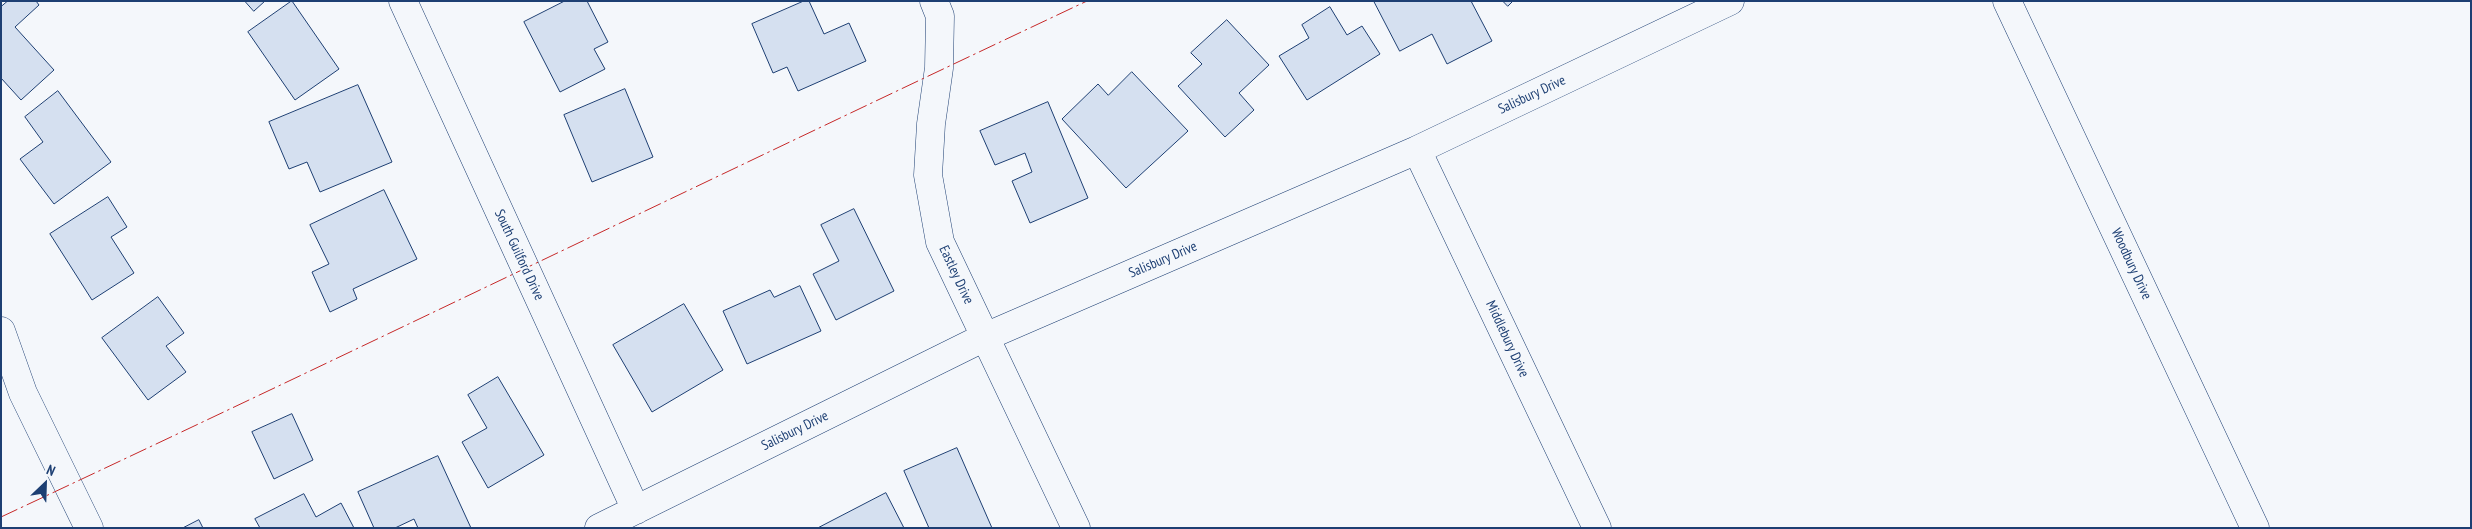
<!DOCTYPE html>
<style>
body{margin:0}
#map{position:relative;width:2472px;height:529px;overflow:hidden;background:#f4f7fb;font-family:"PT Sans Narrow",sans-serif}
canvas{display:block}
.frame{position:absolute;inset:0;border:2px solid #1d3f73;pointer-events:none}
.north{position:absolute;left:20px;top:459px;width:50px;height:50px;-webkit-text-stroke:4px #f4f7fb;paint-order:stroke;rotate:24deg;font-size:14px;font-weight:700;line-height:20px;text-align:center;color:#1d3f73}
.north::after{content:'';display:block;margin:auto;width:18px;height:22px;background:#1d3f73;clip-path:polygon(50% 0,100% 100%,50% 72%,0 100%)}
</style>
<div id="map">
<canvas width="2472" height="529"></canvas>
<div class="frame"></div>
<div class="north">N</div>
</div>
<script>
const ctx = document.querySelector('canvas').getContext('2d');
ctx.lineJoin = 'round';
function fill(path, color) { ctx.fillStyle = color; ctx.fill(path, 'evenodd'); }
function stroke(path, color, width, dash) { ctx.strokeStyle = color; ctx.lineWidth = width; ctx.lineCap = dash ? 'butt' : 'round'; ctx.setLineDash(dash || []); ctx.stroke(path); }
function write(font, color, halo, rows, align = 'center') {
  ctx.font = font + ' "PT Sans Narrow",sans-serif'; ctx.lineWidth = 4; ctx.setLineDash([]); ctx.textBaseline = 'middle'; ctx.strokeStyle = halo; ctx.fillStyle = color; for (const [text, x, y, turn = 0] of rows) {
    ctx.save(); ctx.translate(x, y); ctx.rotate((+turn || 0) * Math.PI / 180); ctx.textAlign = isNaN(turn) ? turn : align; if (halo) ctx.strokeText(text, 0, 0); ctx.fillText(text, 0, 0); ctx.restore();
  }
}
const building = new Path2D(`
 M8 1H36L39 5 15 27 54 70 21 100 1 78V7Z
 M245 1H265L254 11Z
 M292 1 339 69 295 100 248 32Z
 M565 1H587L608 42 594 49 605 69 560 92 524 22Z
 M804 1H809L824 34 849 23 866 61 798 91 787 67 773 73 752 24Z
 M1374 1H1471L1492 41 1447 64 1432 34 1400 51Z
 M1503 1H1513L1508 6Z
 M1330 7 1347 35 1362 26 1380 54 1307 100 1279 56 1309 38 1302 25Z
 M1227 20 1269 65 1239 93 1254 110 1225 137 1178 86 1202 64 1191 53Z
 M1132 72 1188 131 1126 188 1062 119 1098 84 1108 95Z
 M358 85 392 162 320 192 307 162 289 169 269 122Z
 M625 89 653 157 592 182 564 115Z
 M58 91 111 162 54 204 20 159 43 142 25 117Z
 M1048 102 1088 198 1030 223 1012 181 1032 172 1025 153 995 165 980 131Z
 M384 190 417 259 353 289 357 299 330 312 312 272 329 264 310 225Z
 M108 197 127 227 111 237 134 273 92 300 50 234Z
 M854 209 894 291 836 320 813 274 839 261 821 225Z
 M800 286 821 331 747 364 723 311 770 290 774 297Z
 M158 297 184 333 166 346 186 372 148 400 102 338Z
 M684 304 723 370 652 412 613 345Z
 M498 377 544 455 488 488 462 442 487 428 468 395Z
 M292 414 313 460 274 479 252 432Z
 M957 448 992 528H929L904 471Z
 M438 456 471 528H418L414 519 395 528H374L358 492Z
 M886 493 904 528H818Z
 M304 494 316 517 341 503 354 528H260L255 519Z
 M199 520 203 528H183Z`);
fill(building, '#d5e0f0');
stroke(building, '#1d3f73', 1);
const minor = new Path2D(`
 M403 1 636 510
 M934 1 940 16 939 68 931 124 928 175 940 242 1076 528
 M2007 1 2255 528
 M1417 150 1597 528
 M1 331 23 393 89 528
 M599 528 985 337 1417 150 1730 1`);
stroke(minor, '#1d3f73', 29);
stroke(minor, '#f4f7fb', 28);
stroke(new Path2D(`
 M1 517C364 347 724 172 1087 1`), '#c62828', 1, [18, 4, 2.5, 4]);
write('14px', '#1d3f73', '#f4f7fb', [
 ["Salisbury Drive",1532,95,-25],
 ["South Guilford Drive",519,255,65],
 ["Salisbury Drive",1163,260,-23],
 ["Woodbury Drive",2131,264,65],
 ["Eastley Drive",956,275,65],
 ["Middlebury Drive",1507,339,65],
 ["Salisbury Drive",795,431,-26]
]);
</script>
